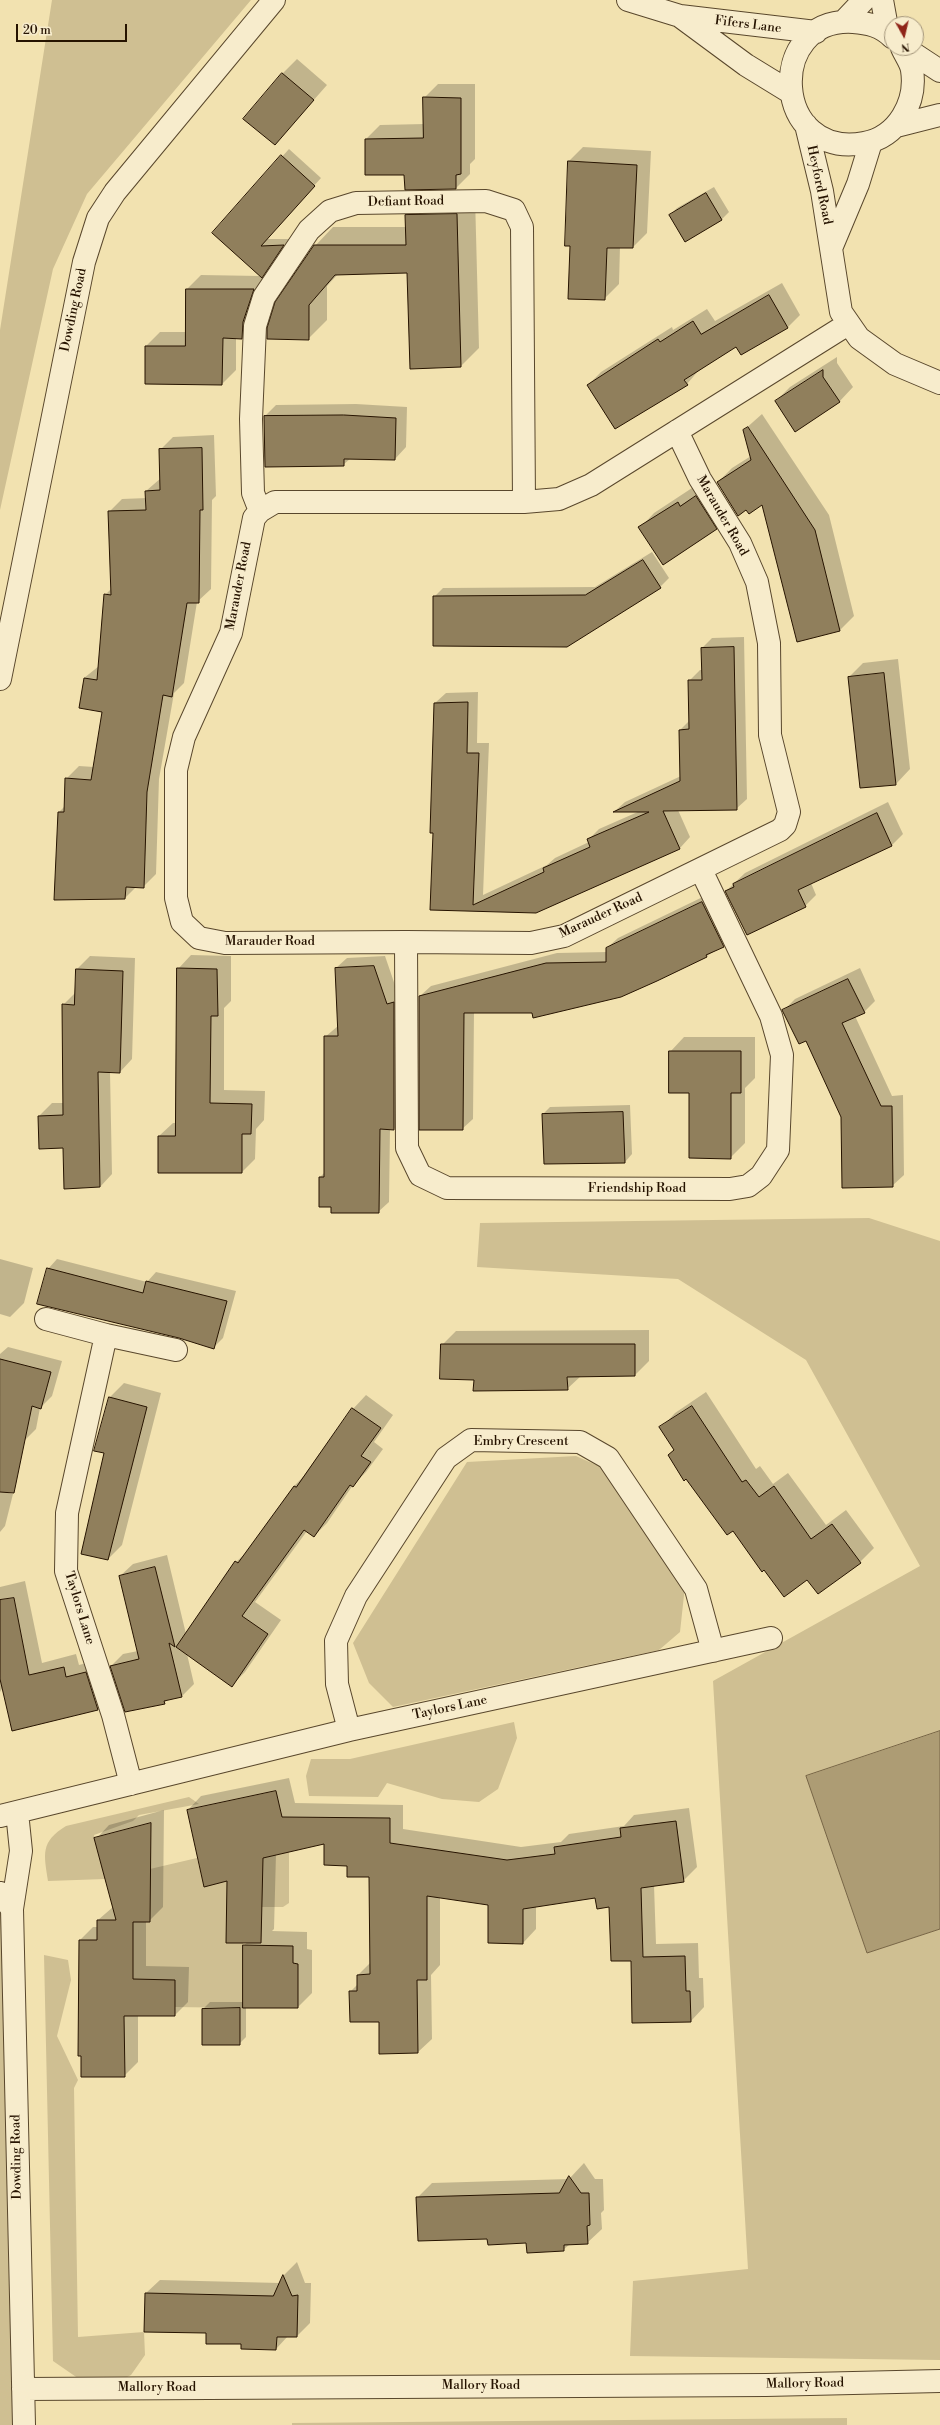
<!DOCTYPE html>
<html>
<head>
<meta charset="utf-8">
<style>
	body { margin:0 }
	#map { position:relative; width:940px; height:2425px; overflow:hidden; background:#f2e2b0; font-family:"Libre Bodoni",serif }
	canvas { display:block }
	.north { position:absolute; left:884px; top:16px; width:40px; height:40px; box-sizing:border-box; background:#f7eccc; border:1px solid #a3957a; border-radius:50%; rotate:172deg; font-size:11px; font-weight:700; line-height:16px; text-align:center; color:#261300 }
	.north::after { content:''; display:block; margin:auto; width:14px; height:18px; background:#8f2418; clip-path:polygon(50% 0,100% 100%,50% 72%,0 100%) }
	.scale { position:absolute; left:16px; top:24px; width:111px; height:18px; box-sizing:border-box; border:2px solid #261300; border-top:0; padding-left:5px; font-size:12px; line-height:14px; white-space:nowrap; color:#261300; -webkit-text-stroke:3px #f7eccc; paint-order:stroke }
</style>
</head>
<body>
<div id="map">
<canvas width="940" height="2425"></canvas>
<div class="north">N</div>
<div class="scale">20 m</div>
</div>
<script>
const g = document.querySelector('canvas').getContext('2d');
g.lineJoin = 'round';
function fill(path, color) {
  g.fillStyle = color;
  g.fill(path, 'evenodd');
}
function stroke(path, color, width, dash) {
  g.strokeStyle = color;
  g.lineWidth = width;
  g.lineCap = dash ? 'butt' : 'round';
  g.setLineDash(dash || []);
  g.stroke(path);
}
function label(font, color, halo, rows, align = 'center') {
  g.font = font + ' "Libre Bodoni",serif';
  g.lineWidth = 3.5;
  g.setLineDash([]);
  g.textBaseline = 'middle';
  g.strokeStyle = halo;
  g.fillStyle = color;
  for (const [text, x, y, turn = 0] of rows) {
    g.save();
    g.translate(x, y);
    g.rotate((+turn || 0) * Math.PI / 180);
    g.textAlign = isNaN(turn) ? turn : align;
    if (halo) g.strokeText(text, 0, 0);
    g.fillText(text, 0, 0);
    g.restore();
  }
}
fill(new Path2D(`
	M52,0H251L87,194L53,269L0,510V330Z
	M869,1218L940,1241V1731L807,1776L867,1953L940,1929V2360L630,2356L633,2281L748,2269L713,1681L920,1566L806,1360L678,1279L477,1267L480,1223Z
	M576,1456L612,1472L685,1586L680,1632L659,1650L393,1707L369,1683L353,1643L467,1462Z
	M514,1722L517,1738L498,1789L479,1802L442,1799L387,1783L378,1797L309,1796L306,1776L311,1759H350Z
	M189,1797L199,1804L139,1815L133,1821L94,1835L104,1873L137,1872L197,1858L204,1887L259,1859L289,1852V1903L283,1907H227L243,1943V2008L175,2007V1980H133L113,1886L105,1879L48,1881C44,1854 40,1842 66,1826Z
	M0,1893L12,1909L22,2425H0Z
	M44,1955L68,1960L71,1980L57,2036L78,2080L74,2088L78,2337L144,2332L145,2355L131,2375L105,2388L82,2381L53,2361Z
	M847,2418V2425H292V2423Z`), '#cfbf92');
const water = new Path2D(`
	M940,1731V1929L867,1953L806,1776Z`);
fill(water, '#ad9c74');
stroke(water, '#776546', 1);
fill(new Path2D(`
	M297,59L327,85L275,144L282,74Z
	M438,84H475V159L470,164V174L456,188L366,139L380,125L424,124V98Z
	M583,147L651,151L647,233L633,247H620L619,284L604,299L571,245L569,161Z
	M289,149L321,178L266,239H289L263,276H268L256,323L242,338H236V370L222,384L146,346L160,332H186L187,289L201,275L260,276L213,233Z
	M714,187L729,212L722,219L685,240L670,215L677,208Z
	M475,196L479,348L461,366L408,272L338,274L327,286V320L309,338H268L315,246L333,227H407L406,215L425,197Z
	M782,283L800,315L787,328L736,346L699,370L687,384L588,385L601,372L672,327L673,330L707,309L715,321Z
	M837,357V363L853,387L839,402L776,401L790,387Z
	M356,404L407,407L406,447L395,459L351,458L343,465L266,466L265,416L276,405Z
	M762,414L829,515L854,616L840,630L798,641L763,503L718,482L732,468L751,456L744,430Z
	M214,435L216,496L212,500L211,589L197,602L184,683L174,693L159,779L156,874L143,887H136L125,898L59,812L65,806L66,779L79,766L94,767L103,711L84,678L99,666L105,595L112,588L109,512L122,499L147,498L146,491L161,478L160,450L173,437Z
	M710,482L730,514L716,528H640L654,513L692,488L695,493Z
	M652,552L669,578L660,587L566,646L434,597L443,588L595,587Z
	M744,637L747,799L736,809L678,810L690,837L680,848L535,912L431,909L434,832L435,703L446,693L478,692L477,743H489L483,895L547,865L555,858L589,842L588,840L599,829L640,811H615L625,802L681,776L680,730L690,720L689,681L700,670H703L702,648L712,638Z
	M898,659L910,769L896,784L861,787L849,677L863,663Z
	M888,802L903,834L892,845L811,883L816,895L805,906L726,891L745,873Z
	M713,892L734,935L723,946L707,956L533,1012H474L473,1119L462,1129L420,996L431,986L557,953L607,952V948L618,938Z
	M191,955L231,956V1001L224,1008V1090L265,1091L264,1120L256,1129L255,1159L242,1172L159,1136L173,1123H176L178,969Z
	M90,956L135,958L132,1059L120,1072H110L112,1174L100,1187L39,1116L52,1103H64L63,1005L76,992L77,969Z
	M385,956L398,994L405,1118L394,1129H390L389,1202L378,1212L333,1206L320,1177L325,1172V1037L338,1026L336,968L347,958Z
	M860,968L875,1001L864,1012L855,1016L892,1096L903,1095L904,1175L892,1186L842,1117L807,1039L784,1010L795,999Z
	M684,1037H755V1078L745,1088V1143L730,1158L690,1092L670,1052Z
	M630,1105L632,1154L625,1162L543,1114L550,1107Z
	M0,1259L33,1268L24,1303L10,1317L0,1314Z
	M57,1259L147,1282L156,1272L236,1291L223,1338L213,1348L48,1269Z
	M649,1330V1361L635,1375L581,1376L567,1389L442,1345L456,1331Z
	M8,1347L62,1361L52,1396L40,1408L36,1429L24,1441L0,1435V1354Z
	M124,1383L161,1393L122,1545L108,1559L105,1453L95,1450L110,1397Z
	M706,1392L756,1469L760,1466L773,1484L788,1473L826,1525L846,1510L874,1548L860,1562L808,1578L675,1449L661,1428L675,1413Z
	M366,1395L393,1415L374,1442L383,1449L366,1472L353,1485L327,1523L314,1536L307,1531L255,1602L281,1620L245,1672L232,1685L187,1654L194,1684L182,1696L168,1699L164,1703L111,1666L123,1654L138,1651L120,1576L133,1564L167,1555L186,1634L236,1562L249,1550L294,1486L306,1474L353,1409Z
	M0,1491L13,1494L5,1526L0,1532Z
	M25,1581L42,1663L76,1654L79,1665L98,1660L110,1696L98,1709L3,1687L0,1692V1587Z
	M289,1778L295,1803L403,1805V1829L521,1847L561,1842L569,1834L624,1826L634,1815L689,1808L697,1867L683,1881L654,1885L656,1944L698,1943L699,1978H703L704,2007L691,2021L632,1960L610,1906L596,1897L536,1906V1929L523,1943L489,1904L440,1897V1965L431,1975L432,2039L418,2052L380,2053V2021L350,1992L358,1984V1975L371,1962L370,1876L348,1865L325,1843L276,1854L274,1929L272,1931L307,1932V1949L312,1950V1993L298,2007H246V2037L239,2044L203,2009L210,2002H244V1945L248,1942L228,1880L188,1810L201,1796Z
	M164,1810L163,1907L149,1921H146V1966L189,1967L188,2002L175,2015H138V2062L124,2076L80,1940L93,1927H98V1920L113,1907L96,1839L109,1825Z
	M584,2163L595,2179H603L604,2210L601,2213L602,2229L587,2243L570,2244L563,2250L527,2242L488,2238L417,2198L432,2183L569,2179Z
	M297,2262L305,2283H311L310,2323L297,2336H288L276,2349L242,2343L207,2332L146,2293L160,2280L280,2283L284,2275Z`), '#0003');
const building = new Path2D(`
	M282,73L314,100L275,145L243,119Z
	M423,97L461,98V174L456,175V189L405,190L404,175H365V139L423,138Z
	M281,155L315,186L261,246L284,245L262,278L212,233Z
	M568,161L637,165L633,248H607L605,300L568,299L570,246H565Z
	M706,193L722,220L685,242L669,215Z
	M457,214L461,367L410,369L407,273L335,275L309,305V340L267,339V328L275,302L314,245H406L405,215Z
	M186,289H254L243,322L242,339L223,338L222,385L145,384V346H185Z
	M769,295L788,328L741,355L736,347L684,380L688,385L615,429L587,385L658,339L660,342L693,321L701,334Z
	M823,370V377L840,402L795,432L775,401Z
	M344,415L396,418L395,460L344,459V466L265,467L264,416Z
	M748,427L815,530L840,631L797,642L762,505L749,514L746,510L738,516L717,482L751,460L743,430Z
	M202,448L203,510H200L199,603H187L172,697L163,695L147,792L144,888L126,887L125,899L54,900L58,812H64L65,778L91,780L102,712L79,708L84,678L97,680L104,594L111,595L108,511L146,510L145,491L160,490L159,449Z
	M696,496L717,529L663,565L638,527L678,502L680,506Z
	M643,560L661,588L567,647L433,646V596L585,595Z
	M734,647L737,810L663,811L680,849L536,913L430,910L433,833H430L434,703L468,702L467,753H479L473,905L544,872L543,868L590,847L587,839L649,812H613L680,781L679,730L689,729L688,680H702L701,648Z
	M884,673L896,785L860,788L848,677Z
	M877,813L892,846L798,890L806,907L747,935L725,891L734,887L733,884Z
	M702,902L724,947L706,955L707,957L657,981L621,997L533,1018L532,1013H464L463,1130H419V996L546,963L606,962V948Z
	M374,966L387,1004L394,1002V1130L380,1129L379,1213H331V1207H319V1177H324V1036H338L335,968Z
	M177,968L217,969L218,1016H211L210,1103L252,1104L251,1134H242V1173H158V1136H175Z
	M76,969L123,971L120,1073L98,1072L100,1187L64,1189L63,1148L39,1149L38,1116L63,1115L62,1004L74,1005Z
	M848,979L865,1013L842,1023L881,1106H892L893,1187L842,1188L841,1117L806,1041L799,1044L782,1010Z
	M669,1051H741V1093H731V1159L689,1158V1093H669Z
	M623,1112L625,1163L544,1164L542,1114Z
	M47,1268L143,1293L146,1281L227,1301L214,1349L179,1338L37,1304Z
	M441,1344H635V1376L567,1377L568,1390L473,1391L474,1380L440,1379Z
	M0,1359L51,1372L41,1409L32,1406L14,1493L0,1492Z
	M109,1397L147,1407L108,1560L81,1554L104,1453L94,1451Z
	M692,1406L742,1482L746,1480L759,1497L774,1486L811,1539L832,1524L861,1563L818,1594L807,1580L784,1597L764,1570L762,1572L733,1531L727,1535L686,1479L684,1481L668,1455L674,1450L659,1427Z
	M352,1408L381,1428L361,1456L371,1462L353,1487L350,1485L314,1537L304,1530L242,1616L268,1634L232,1687L176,1647L235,1561L238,1563L294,1486L296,1487Z
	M155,1567L175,1647L169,1643L182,1697L164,1701L165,1704L125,1712L110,1666L139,1659L119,1576Z
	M14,1598L29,1675L64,1667L66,1677L86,1672L98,1710L12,1731L0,1679V1600Z
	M276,1791L282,1817L390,1818V1843L507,1860L555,1854L554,1847L621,1837L620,1828L676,1821L684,1882L641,1888L643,1957L685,1956L686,1991H690L691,2022L632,2023L631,1961H611L609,1907L597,1909L595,1898L523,1909V1944L488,1943V1905L427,1896V1980H417L418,2053L379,2054V2022H350L349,1991H357V1975L370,1974L369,1877H347V1866L324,1865V1844L263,1858L261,1943H226L227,1881L204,1887L187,1810Z
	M151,1823L150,1922H133V1979L175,1980V2016H124L125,2077H81V2056H78L79,1940H97V1920H116L94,1838Z
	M243,1945L293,1946V1963L298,1964V2008H243Z
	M240,2008V2045H202V2009Z
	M569,2176L581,2193H589L590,2225L587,2226L588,2244L564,2245V2251L527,2253L526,2243L488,2245L487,2239L418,2241L416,2197L559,2193Z
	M283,2275L292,2296L298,2295L297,2337H277L276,2350L241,2349V2344H206V2333L144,2332L145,2293L273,2296Z`);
fill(building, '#907f5c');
stroke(building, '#261300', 1);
const minor = new Path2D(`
	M628,0L680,16L816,32
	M882,0L888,33
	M681,17L746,65L790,92
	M844,21L864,0
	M892,37C881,26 868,23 853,22C765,17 772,160 864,143C898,137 917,102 912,70C911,63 905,55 902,48
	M905,48L940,71
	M806,125L822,191L841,312L859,338L895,364L940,383
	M896,126L940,115
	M832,246L858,184L871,142
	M677,431L700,479L740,543L757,582L769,643L770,735L789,812L785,825L780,830L564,936L531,943L406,942L225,943L199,938L182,922L176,898V770L184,737L231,633L254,518L260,511L275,502H524L559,499L591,485L848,324
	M260,511L253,493L251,419L255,326L264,297L309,230L330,211L356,203L486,201L514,210L522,227L524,502
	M0,679L84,262L98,218L115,192L274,0
	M406,942L407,1148L420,1175L447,1188L730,1189L748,1186L761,1176L778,1150L782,1055L771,1016L701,870
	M46,1319L106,1335L67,1513L66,1571L113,1715L131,1784
	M106,1335L176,1350
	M349,1730L337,1684L336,1641L356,1596L446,1458L471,1440L580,1442L608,1458L696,1589L713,1651
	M0,1816L349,1730L771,1638
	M0,1893L12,1909L24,2425
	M12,1909L21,1851L17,1812
	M23,2389L766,2385L940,2381`);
stroke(minor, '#59472c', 24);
stroke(minor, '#f7eccc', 22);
label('13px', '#261300', '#f7eccc', [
	["Fifers Lane",748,25,7],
	["Heyford Road",819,185,78],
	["Defiant Road",406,202,-1],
	["Dowding Road",74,310,-78],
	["Marauder Road",722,516,60],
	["Marauder Road",239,586,-79],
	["Marauder Road",601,916,-25],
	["Marauder Road",270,942],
	["Friendship Road",637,1189],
	["Embry Crescent",521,1442],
	["Taylors Lane",79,1608,73],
	["Taylors Lane",450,1708,-12],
	["Dowding Road",17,2157,-91],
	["Mallory Road",805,2384,-1],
	["Mallory Road",481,2386],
	["Mallory Road",157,2388]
]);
</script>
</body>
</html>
